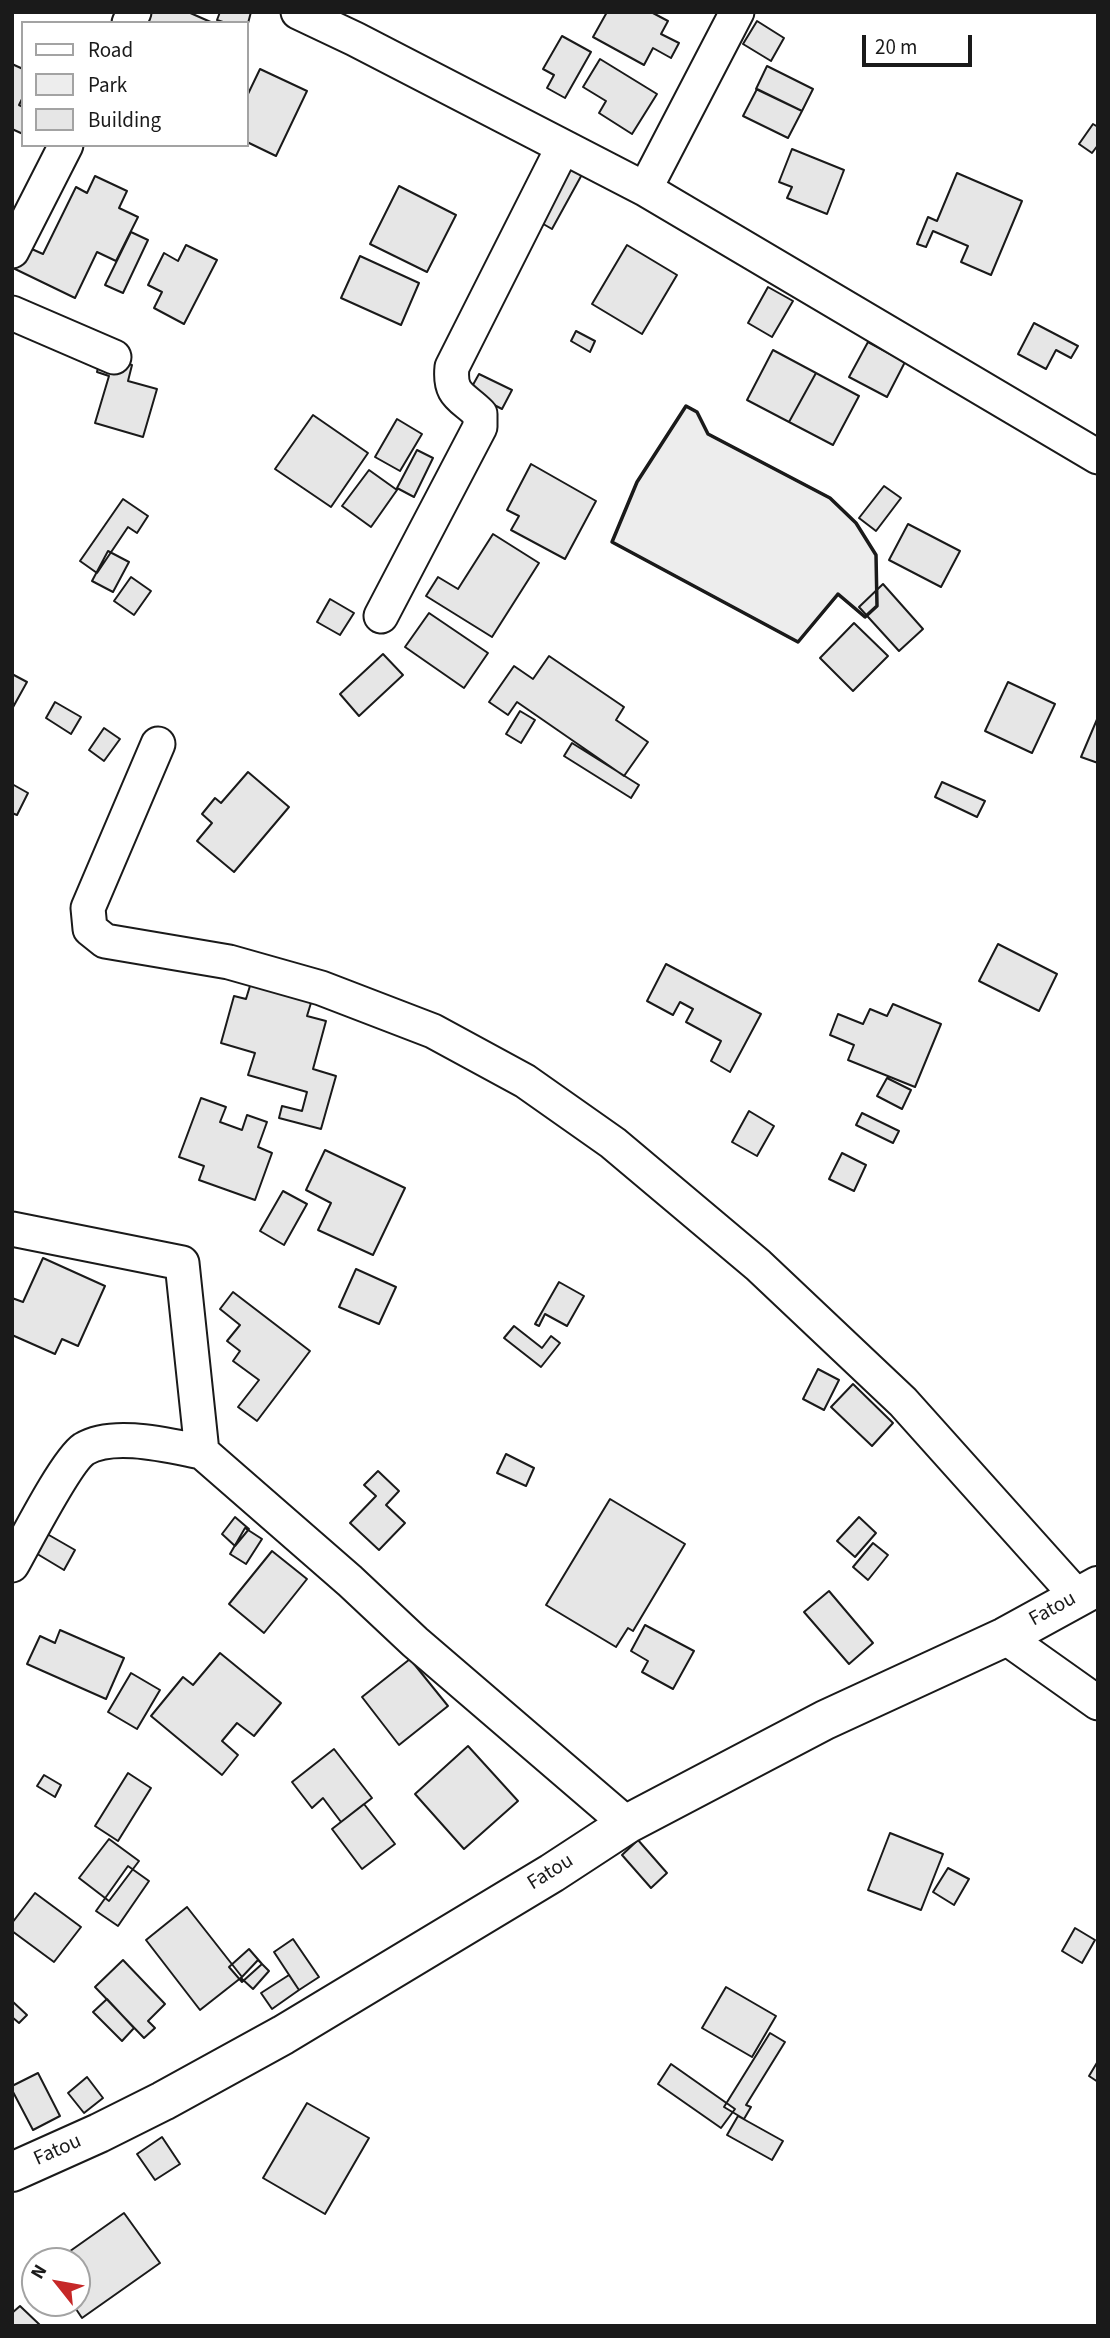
<!DOCTYPE html>
<html>
<head>
<meta charset="utf-8">
<style>
	body { margin:0 }
	#map { position:relative; width:1110px; height:2338px; overflow:hidden; background:#fff; font-family:"Source Sans 3",sans-serif }
	canvas { display:block }
	.frame { position:absolute; inset:0; border:14px solid #1a1a1a; pointer-events:none }
	.legend { position:absolute; left:21px; top:21px; width:228px; height:126px; box-sizing:border-box; background:#fff; border:2px solid #a3a3a3; margin:0; padding:9px 12px; list-style:none; font-size:21px; color:#1a1a1a }
	.legend li { display:flex; align-items:center; gap:14px; height:35px }
	.legend b { width:35px; border:2px solid #a3a3a3 }
	.north { position:absolute; left:21px; top:2247px; width:70px; height:70px; box-sizing:border-box; background:#fff; border:2px solid #a3a3a3; border-radius:50%; rotate:301deg; font-size:19px; font-weight:700; line-height:28px; text-align:center; color:#1a1a1a }
	.north::after { content:''; display:block; margin:auto; width:24px; height:32px; background:#c62828; clip-path:polygon(50% 0,100% 100%,50% 72%,0 100%) }
	.scale { position:absolute; left:862px; top:35px; width:110px; height:32px; box-sizing:border-box; border:4px solid #1a1a1a; border-top:0; padding-left:9px; font-size:21px; line-height:24px; white-space:nowrap; color:#1a1a1a; -webkit-text-stroke:5px #fff; paint-order:stroke }
</style>
</head>
<body>
<div id="map">
<canvas width="1110" height="2338"></canvas>
<div class="frame"></div>
<ul class="legend">
<li><b style="height:9px;background:#fff"></b>Road</li>
<li><b style="height:19px;background:#ededed"></b>Park</li>
<li><b style="height:19px;background:#e6e6e6"></b>Building</li>
</ul>
<div class="north">N</div>
<div class="scale">20 m</div>
</div>
<script>
const g = document.querySelector('canvas').getContext('2d');
g.lineJoin = 'round';
function fill(path, color) {
  g.fillStyle = color;
  g.fill(path, 'evenodd');
}
function stroke(path, color, width, dash) {
  g.strokeStyle = color;
  g.lineWidth = width;
  g.lineCap = dash ? 'butt' : 'round';
  g.setLineDash(dash || []);
  g.stroke(path);
}
function label(font, color, halo, rows, align = 'center') {
  g.font = font + ' "Source Sans 3",sans-serif';
  g.lineWidth = 5;
  g.setLineDash([]);
  g.textBaseline = 'middle';
  g.strokeStyle = halo;
  g.fillStyle = color;
  for (const [text, x, y, turn = 0] of rows) {
    g.save();
    g.translate(x, y);
    g.rotate((+turn || 0) * Math.PI / 180);
    g.textAlign = isNaN(turn) ? turn : align;
    if (halo) g.strokeText(text, 0, 0);
    g.fillText(text, 0, 0);
    g.restore();
  }
}
const green = new Path2D(`
	M686,406L697,412L708,434L830,498L856,523L876,555L877,606L865,617L838,595L798,642L612,542L637,482Z`);
fill(green, '#ededed');
stroke(green, '#6a6a6a', 2);
const building = new Path2D(`
	M152,12H188L213,23H147Z
	M220,12H251L247,27V23H226L217,20Z
	M607,12H651L668,21L661,34L679,43L671,58L653,48L644,65L593,37Z
	M757,21L784,38L771,61L743,44Z
	M562,36L591,52L565,98L547,88L554,75L543,69Z
	M600,59L657,94L632,134L599,113L606,101L583,87Z
	M12,64L23,69V97L19,105L23,107V134L12,129Z
	M767,66L813,89L802,111L756,89Z
	M260,69L307,91L276,156L247,142V96Z
	M757,89L802,111L788,138L743,116Z
	M1093,124L1098,127V145L1092,153L1079,144Z
	M792,149L844,170L827,214L787,198L792,187L779,182Z
	M563,157L585,169L552,229L531,217Z
	M957,173L1022,201L991,275L961,262L968,246L933,231L926,247L917,244L928,217L937,221Z
	M95,176L127,191L119,208L138,217L116,261L97,252L75,298L13,268L25,246L43,254L76,187L87,193Z
	M399,186L456,215L427,272L370,244Z
	M131,232L148,240L123,293L105,285Z
	M186,245L217,260L184,324L154,308L162,292L148,285L164,253L178,261Z
	M627,245L677,275L642,334L592,304Z
	M360,256L419,283L401,325L341,298Z
	M768,287L793,301L772,337L748,323Z
	M1034,323L1078,346L1071,358L1056,350L1046,369L1018,354Z
	M576,331L595,341L590,352L571,341Z
	M868,342L905,362L887,397L849,377Z
	M773,350L816,373L789,422L747,400Z
	M101,356L132,365L128,381L157,389L143,437L95,423L109,376L97,372Z
	M816,373L859,396L833,445L789,422Z
	M479,374L512,390L502,409L469,392Z
	M313,415L368,453L331,507L275,469Z
	M397,419L422,434L400,471L375,457Z
	M417,450L433,458L414,497L397,488Z
	M531,464L596,501L565,559L511,530L519,516L507,510Z
	M369,470L397,490L371,527L342,506Z
	M884,486L901,498L876,531L859,518Z
	M123,499L148,516L137,533L128,527L97,573L80,561Z
	M908,524L960,551L941,587L889,560Z
	M493,534L539,563L492,637L426,596L438,577L458,589Z
	M108,551L129,562L113,592L92,581Z
	M131,577L151,591L134,615L114,601Z
	M883,584L923,629L899,651L859,607Z
	M330,599L354,613L340,635L317,622Z
	M429,613L488,653L464,688L405,647Z
	M854,623L888,656L853,691L820,658Z
	M383,654L403,675L359,716L340,694Z
	M549,656L624,707L616,720L648,742L624,776L517,702L508,715L489,702L514,666L533,679Z
	M12,674L27,682L12,709Z
	M1008,682L1055,704L1032,753L985,731Z
	M55,702L81,717L71,734L46,718Z
	M520,711L535,720L521,743L506,734Z
	M1098,717V763L1081,757Z
	M104,728L120,739L104,761L89,750Z
	M572,743L639,785L631,798L564,756Z
	M248,772L289,807L234,872L197,841L212,823L202,814L215,798L221,803Z
	M942,782L985,801L977,817L935,797Z
	M12,784L28,793L17,815L12,813Z
	M998,944L1057,974L1039,1011L979,981Z
	M666,964L761,1014L730,1072L711,1061L721,1041L686,1022L693,1009L680,1002L673,1015L647,1001Z
	M253,976L314,993L307,1016L326,1021L313,1069L336,1076L321,1129L279,1118L282,1106L302,1111L307,1092L248,1075L255,1053L221,1043L234,996L246,999Z
	M893,1004L941,1024L915,1087L848,1060L854,1045L830,1035L838,1014L863,1024L870,1009L887,1016Z
	M887,1078L911,1090L902,1109L877,1096Z
	M201,1098L226,1107L220,1122L242,1130L247,1115L267,1122L258,1147L272,1153L255,1200L199,1180L204,1166L179,1157Z
	M749,1111L774,1126L757,1156L732,1142Z
	M862,1113L899,1131L893,1143L856,1125Z
	M325,1150L405,1188L373,1255L318,1230L331,1203L306,1190Z
	M842,1153L866,1165L854,1191L829,1179Z
	M283,1191L307,1204L284,1245L260,1231Z
	M43,1258L105,1286L78,1346L62,1339L55,1354L12,1335V1298L23,1302Z
	M356,1269L396,1287L379,1324L339,1307Z
	M559,1282L584,1296L567,1326L545,1314L539,1326L535,1324Z
	M233,1292L310,1351L257,1421L238,1407L259,1380L233,1361L240,1351L227,1341L240,1325L220,1309Z
	M514,1326L542,1348L551,1336L560,1343L541,1367L504,1338Z
	M818,1369L839,1380L824,1410L803,1399Z
	M853,1384L893,1423L872,1446L831,1407Z
	M506,1454L534,1468L526,1486L497,1473Z
	M378,1471L399,1491L386,1505L405,1523L379,1550L350,1523L376,1496L364,1485Z
	M610,1499L685,1544L633,1631L628,1628L616,1647L546,1605Z
	M235,1517L249,1529L235,1546L222,1534Z
	M859,1517L876,1533L855,1557L837,1541Z
	M35,1527L75,1550L64,1570L24,1546Z
	M245,1528L262,1539L246,1564L230,1554Z
	M873,1543L888,1555L868,1580L853,1567Z
	M272,1551L307,1579L264,1633L229,1604Z
	M829,1591L873,1643L849,1664L804,1612Z
	M645,1625L694,1651L673,1689L642,1672L648,1661L631,1651Z
	M60,1630L124,1658L106,1699L27,1664L40,1636L55,1643Z
	M220,1653L281,1703L254,1736L237,1723L222,1741L238,1755L222,1775L151,1716L183,1677L193,1685Z
	M410,1659L448,1706L399,1745L362,1697Z
	M131,1673L160,1690L137,1729L108,1712Z
	M468,1746L518,1801L464,1849L415,1794Z
	M334,1749L372,1798L341,1822L323,1798L312,1808L292,1782Z
	M128,1773L151,1788L118,1841L95,1826Z
	M44,1775L61,1785L55,1797L37,1786Z
	M364,1804L395,1844L362,1869L332,1829Z
	M890,1833L943,1854L921,1910L868,1890Z
	M109,1839L139,1861L109,1901L79,1878Z
	M638,1840L667,1873L651,1888L622,1855Z
	M128,1866L149,1881L118,1926L96,1911Z
	M948,1868L969,1879L954,1905L933,1892Z
	M35,1893L81,1927L54,1962L12,1931V1923Z
	M187,1907L242,1977L200,2010L146,1940Z
	M1075,1928L1095,1940L1082,1963L1062,1951Z
	M293,1939L319,1977L299,1990L274,1952Z
	M249,1949L262,1964L242,1982L229,1967Z
	M123,1960L165,2004L148,2021L155,2028L144,2038L95,1987Z
	M258,1960L269,1971L253,1989L241,1978Z
	M289,1975L299,1990L272,2009L261,1993Z
	M726,1987L776,2016L752,2057L702,2028Z
	M107,1999L134,2028L122,2041L93,2012Z
	M12,2001L27,2015L19,2023L12,2017Z
	M770,2033L785,2042L746,2105L751,2107L744,2119L724,2107Z
	M1098,2061V2082L1089,2076Z
	M671,2064L735,2109L721,2128L658,2084Z
	M38,2073L60,2116L33,2130L12,2090V2086Z
	M87,2077L103,2098L84,2113L68,2093Z
	M307,2103L369,2138L325,2214L263,2178Z
	M738,2116L783,2141L772,2160L727,2135Z
	M162,2137L180,2164L155,2180L137,2154Z
	M124,2213L160,2263L82,2318L72,2303H77V2261H56Z
	M20,2306L41,2326H12V2313Z`);
fill(building, '#e6e6e6');
stroke(building, '#1a1a1a', 2);
const street = new Path2D(`
	M298,12L355,39L645,189L1098,457
	M129,23L134,12
	M645,189L737,12
	M12,251L66,145
	M12,313L114,357
	M381,616L480,427V414C462,396 449,396 452,367L563,147
	M158,744L88,908L90,929L105,941L229,962L321,988L433,1031L525,1081L613,1143L758,1265L903,1402L1077,1596
	M12,1229L182,1263L202,1452C170,1446 114,1431 84,1449C66,1461 25,1542 12,1565
	M202,1452L350,1581L415,1642L627,1824
	M1005,1637L1098,1703`);
const secondary = new Path2D(`
	M12,2172L99,2133L163,2101L283,2035L552,1873L627,1824L825,1720L1005,1637L1098,1586`);
stroke(street, '#1a1a1a', 37);
stroke(secondary, '#1a1a1a', 42);
stroke(street, '#fff', 33);
stroke(secondary, '#fff', 38);
stroke(new Path2D(`
	M686,406L697,412L708,434L830,498L856,523L876,555L877,606L865,617L838,594L798,642L612,542L637,482Z`), '#1a1a1a', 3.5);
label('21px', '#1a1a1a', '#fff', [
	["Fatou",1053,1610,-29],
	["Fatou",551,1873,-32],
	["Fatou",58,2151,-24]
]);
</script>
</body>
</html>
